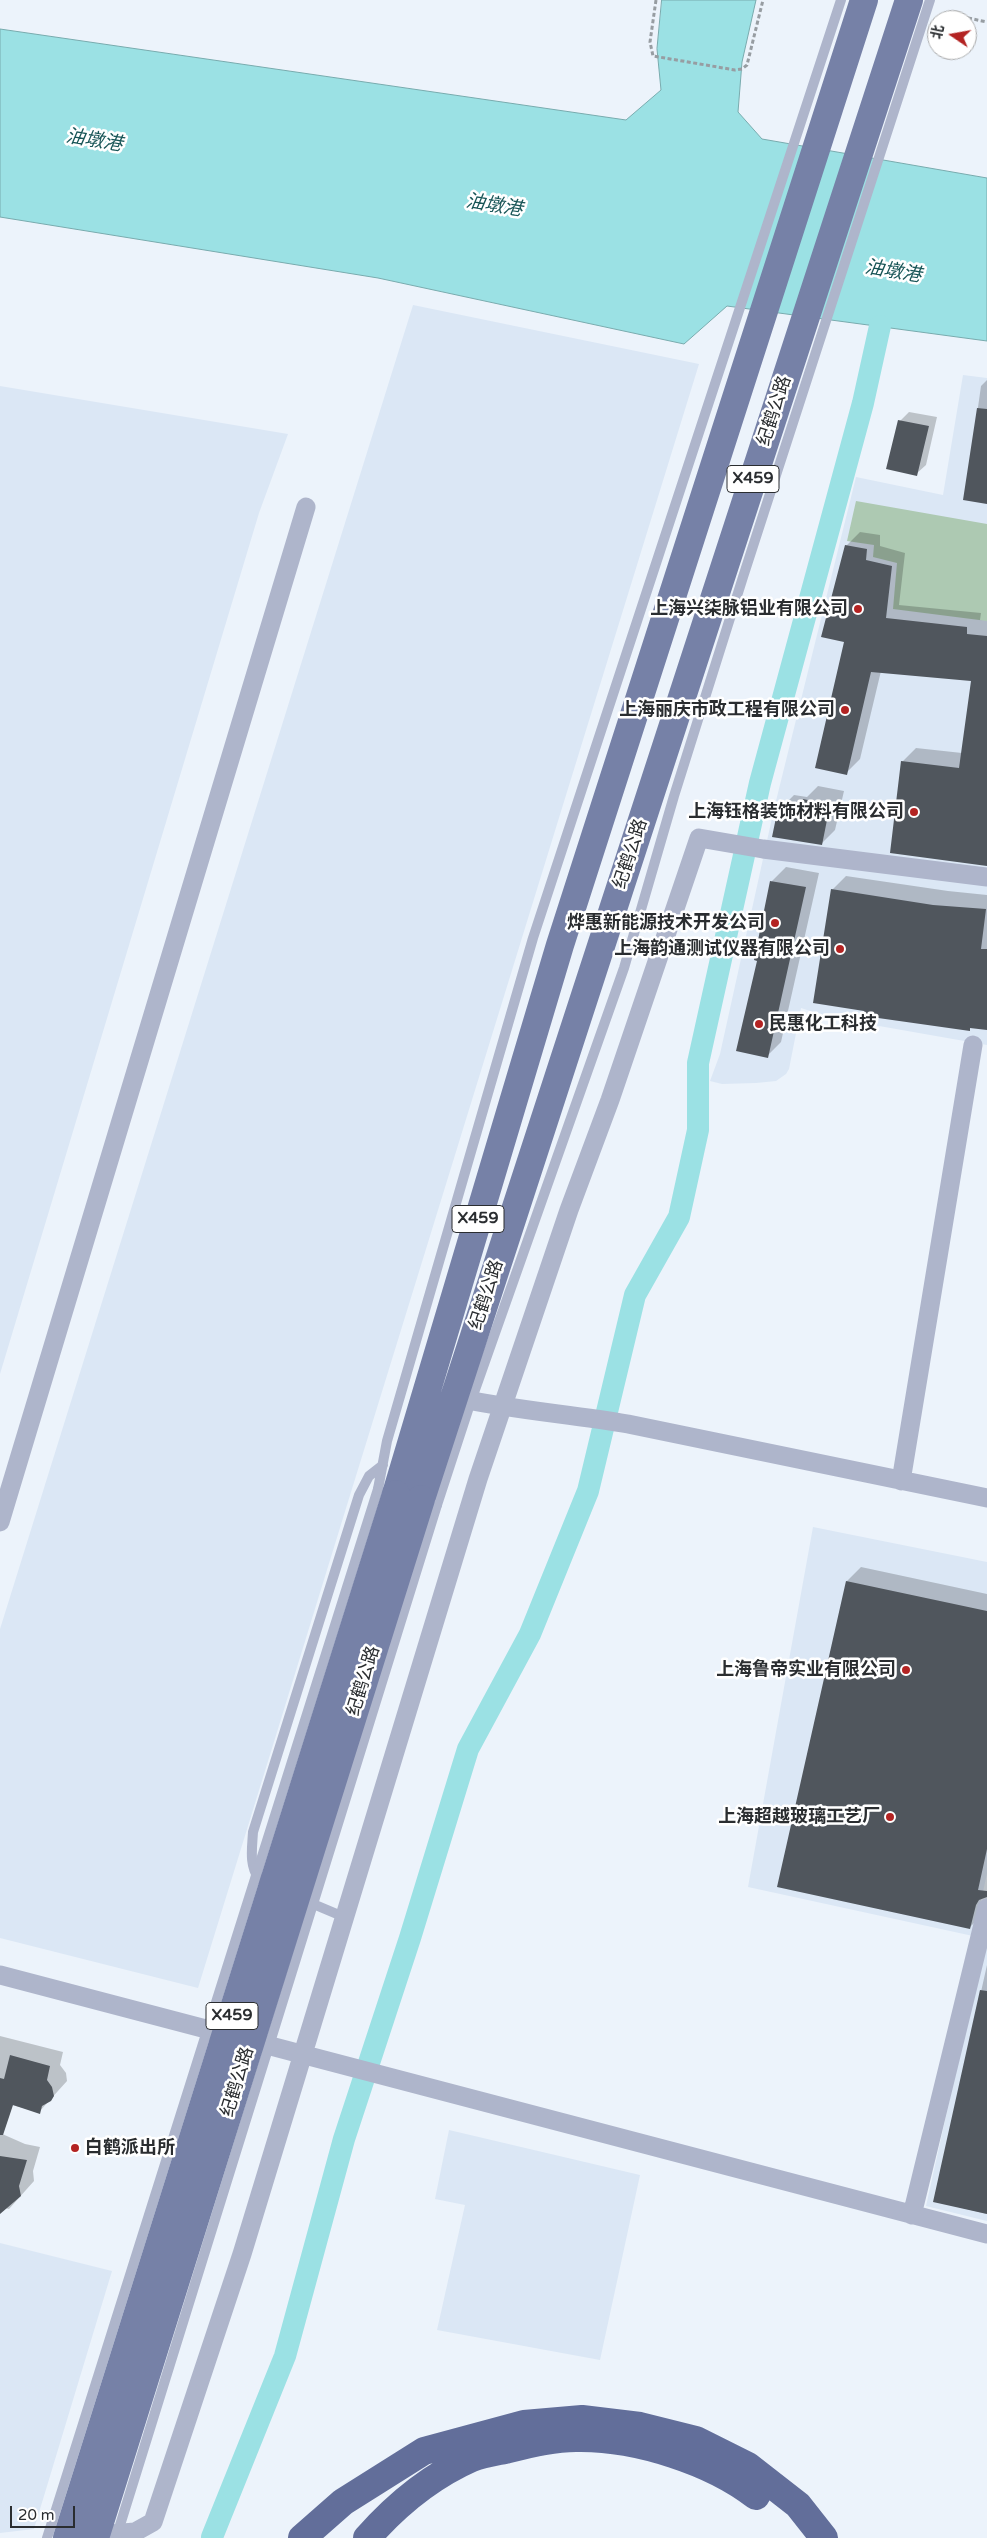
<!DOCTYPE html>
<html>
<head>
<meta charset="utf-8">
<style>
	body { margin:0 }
	#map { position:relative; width:987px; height:2538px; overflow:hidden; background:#ecf3fb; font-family:"Varela Round","Noto Sans SC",sans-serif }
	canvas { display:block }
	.north { position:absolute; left:927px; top:10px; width:50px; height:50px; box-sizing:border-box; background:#fff; border:1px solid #aaabac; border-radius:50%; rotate:282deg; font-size:14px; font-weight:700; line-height:20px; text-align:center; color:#2a2d30 }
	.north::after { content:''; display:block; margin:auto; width:18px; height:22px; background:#b32322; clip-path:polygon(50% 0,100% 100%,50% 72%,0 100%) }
	.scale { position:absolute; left:10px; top:2506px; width:65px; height:22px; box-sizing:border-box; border:2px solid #2a2d30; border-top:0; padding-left:6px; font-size:15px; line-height:18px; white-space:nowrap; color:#2a2d30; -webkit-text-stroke:4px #fff; paint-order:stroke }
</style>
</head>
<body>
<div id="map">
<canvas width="987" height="2538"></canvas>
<div class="north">北</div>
<div class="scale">20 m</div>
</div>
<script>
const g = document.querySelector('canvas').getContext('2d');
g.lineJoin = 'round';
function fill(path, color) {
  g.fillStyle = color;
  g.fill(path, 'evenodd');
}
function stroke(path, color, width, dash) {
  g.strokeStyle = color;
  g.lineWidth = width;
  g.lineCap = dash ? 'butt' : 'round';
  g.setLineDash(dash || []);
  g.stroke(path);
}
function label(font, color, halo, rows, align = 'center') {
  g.font = font + ' "Varela Round","Noto Sans SC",sans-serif';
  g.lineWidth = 5;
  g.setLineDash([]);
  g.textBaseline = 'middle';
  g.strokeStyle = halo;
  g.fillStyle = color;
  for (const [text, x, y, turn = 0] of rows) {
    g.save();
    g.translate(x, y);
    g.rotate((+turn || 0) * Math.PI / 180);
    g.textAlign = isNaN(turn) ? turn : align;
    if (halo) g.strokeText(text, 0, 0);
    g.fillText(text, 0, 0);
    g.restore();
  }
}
fill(new Path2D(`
	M413,305L699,364L198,1988L0,1938V1629Z
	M963,375L987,378V1045L828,1017L801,1008L789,1069L786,1074L776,1081L756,1083L722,1084L710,1081L720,1054L774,809L856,477L943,495Z
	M0,386L288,434L259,513L0,1374Z
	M813,1527L987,1562V1874L973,1936L748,1887Z
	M987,1932V2221L926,2206Z
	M449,2130L640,2175L600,2360L437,2330L465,2205L435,2199Z
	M0,2243L112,2271L34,2529L0,2533Z`), '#dbe7f5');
fill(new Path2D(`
	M856,501L987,524V621L893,609L897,563L873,557L874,545L847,541Z`), '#adc9b2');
const water = new Path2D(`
	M662,0H756L742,62L738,112L762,139L987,178V341L727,306L684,344L378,278L0,217V29L626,120L661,90L657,49Z`);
fill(water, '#9be1e4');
stroke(water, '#79abae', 1);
fill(new Path2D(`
	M987,380V502L965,499L981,386Z
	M909,412L937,417L926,465L916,474L900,421Z
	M860,532L880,535V546L905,553L899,605L981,613L980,620L987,621V864L902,762L916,748L962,753L972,679L881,671L860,759L846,773V546Z
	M818,786L844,791L835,830L821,844L780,809L794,795L807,797Z
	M786,867L819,873L781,1042L767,1056L758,960L755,959L772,881Z
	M846,876L948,891L987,895V1029L972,1027L969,1029L832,890Z
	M861,1567L987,1594V1903L984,1913L970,1927L847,1581Z
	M987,1965V2214L934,2201Z
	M0,2036L63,2052L60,2065L66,2073L67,2081L39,2112L0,2102Z
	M0,2133L25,2144L40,2147L33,2171L34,2181L9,2209L0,2207Z`), '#0003');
stroke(new Path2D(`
	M212,2537L285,2356L344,2139L410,1938L468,1749L530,1634L588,1491L635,1295L679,1217L698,1130V1063L760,783L863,403L880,326`), '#9be1e4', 22);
fill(new Path2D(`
	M977,408L987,409V504L963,500Z
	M898,420L929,426L917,476L886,469Z
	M845,545L867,549L866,560L892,566L886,618L967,627V634L987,636V866L890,853L901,761L959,768L971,681L871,672L847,775L815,768L844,642L821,637Z
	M803,799L830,805L822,845L772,837L778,808L800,812Z
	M770,881L806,887L768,1058L736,1051L757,961L754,960Z
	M831,889L933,905L986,909L981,949H987V1030L970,1028V1031L864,1016V1011L813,1003Z
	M846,1581L987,1611V1849L978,1890L987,1891V1897L979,1900L976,1905L970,1929L777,1887Z
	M980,1990L987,1991V2214L933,2202Z
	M10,2055L50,2066L47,2080L52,2087L54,2096L51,2101L42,2106L40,2114L13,2105L3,2135H0V2078L4,2079Z
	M0,2156L27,2160L19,2186L21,2196L0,2214Z`), '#50565d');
stroke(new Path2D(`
	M656,0L650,42L653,56L735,70L742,69L747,65L763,0
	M968,18L987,22`), '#979da2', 3, [4, 2.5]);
stroke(new Path2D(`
	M378,1489L387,1441L533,938L841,0
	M437,1505L471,1401L624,968L674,796L743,577L930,0
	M259,1879C249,1865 252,1849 253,1832L359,1495L369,1476L383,1465
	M306,1901L344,1917`), '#aeb5cb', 10);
stroke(new Path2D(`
	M453,1397C511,1410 570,1414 628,1424L987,1498
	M901,1481L973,1045
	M0,1522L306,507
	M0,1975L987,2234
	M912,2215L987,1908
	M86,2536L135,2532L153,2522L242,2254L478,1479L569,1210L610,1100L699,838L763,849L987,877`), '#aeb5cb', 19);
stroke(new Path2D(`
	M396,1494L560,945L864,0
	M421,1499L909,0`), '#7681a7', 28);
stroke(new Path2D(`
	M302,2538L343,2502L424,2451L524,2424L582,2419L640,2426L696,2440L748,2466L798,2505L824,2538
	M367,2538C396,2505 431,2476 472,2458C482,2454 495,2452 505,2450C529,2444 556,2437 581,2438C637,2438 711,2461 756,2496`), '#626e9a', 28);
stroke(new Path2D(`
	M47,2538L378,1489
	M116,2538L437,1505`), '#aeb5cb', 10);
stroke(new Path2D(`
	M67,2538L396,1494
	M95,2538L421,1499`), '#7681a7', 28);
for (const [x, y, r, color] of [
	[858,609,5,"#b32322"],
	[845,710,5,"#b32322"],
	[914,812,5,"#b32322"],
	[775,923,5,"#b32322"],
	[840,949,5,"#b32322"],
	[759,1024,5,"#b32322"],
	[906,1670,5,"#b32322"],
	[890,1817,5,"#b32322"],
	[75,2148,5,"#b32322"]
]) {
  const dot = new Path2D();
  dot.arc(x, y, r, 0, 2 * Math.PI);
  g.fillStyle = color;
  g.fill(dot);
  stroke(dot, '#fff', 2);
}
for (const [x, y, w] of [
	[753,479,52],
	[478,1219,52],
	[232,2016,52]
]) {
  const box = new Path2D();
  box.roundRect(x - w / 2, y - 13.5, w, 27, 4);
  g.fillStyle = '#fff';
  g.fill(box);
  stroke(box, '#2a2d30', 1);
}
label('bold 16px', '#2a2d30', null, [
	["X459",753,479],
	["X459",478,1219],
	["X459",232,2016]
]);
label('18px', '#2a2d30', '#fff', [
	["纪鹤公路",775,411,-72],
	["纪鹤公路",631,854,-72],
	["纪鹤公路",487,1295,-72],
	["纪鹤公路",364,1681,-73],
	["纪鹤公路",238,2082,-73]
]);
label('bold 18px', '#2a2d30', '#fff', [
	["上海兴柒脉铝业有限公司",848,609],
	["上海丽庆市政工程有限公司",835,710],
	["上海钰格装饰材料有限公司",904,812],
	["烨惠新能源技术开发公司",765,923],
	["上海韵通测试仪器有限公司",830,949],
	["民惠化工科技",769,1024,"left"],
	["上海鲁帝实业有限公司",896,1670],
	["上海超越玻璃工艺厂",880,1817],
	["白鹤派出所",85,2148,"left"]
], 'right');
label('italic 19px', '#185557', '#fff', [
	["油墩港",94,141,9],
	["油墩港",494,206,9],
	["油墩港",893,272,9]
]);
</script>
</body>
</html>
